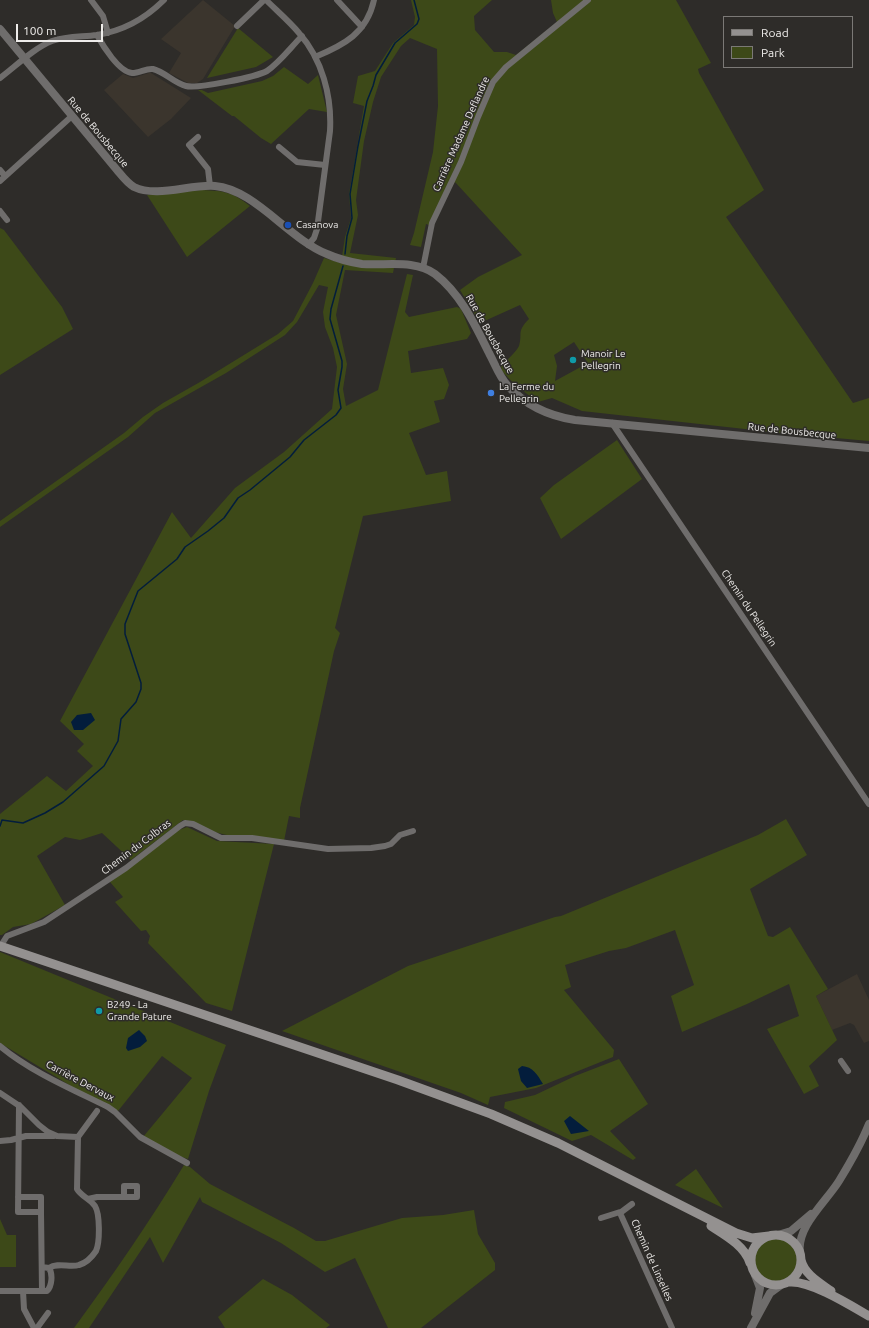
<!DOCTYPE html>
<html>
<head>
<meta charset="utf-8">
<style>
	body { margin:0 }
	#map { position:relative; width:869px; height:1328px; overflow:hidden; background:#2e2c29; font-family:Ubuntu,sans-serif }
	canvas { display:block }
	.legend { position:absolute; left:723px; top:16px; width:130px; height:52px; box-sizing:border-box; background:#2e2c29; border:1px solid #7b7976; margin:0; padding:5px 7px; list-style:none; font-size:12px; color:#eeecea }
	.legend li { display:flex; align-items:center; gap:8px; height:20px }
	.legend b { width:20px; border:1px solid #7b7976 }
	.scale { position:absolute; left:16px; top:24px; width:87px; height:18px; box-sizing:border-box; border:2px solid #eeecea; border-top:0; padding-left:5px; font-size:12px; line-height:14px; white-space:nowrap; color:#eeecea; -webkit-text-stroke:3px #2e2c29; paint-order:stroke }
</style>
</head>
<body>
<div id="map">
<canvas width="869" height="1328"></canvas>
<ul class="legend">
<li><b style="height:5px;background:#949190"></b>Road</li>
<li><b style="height:11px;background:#3d4918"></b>Park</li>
</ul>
<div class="scale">100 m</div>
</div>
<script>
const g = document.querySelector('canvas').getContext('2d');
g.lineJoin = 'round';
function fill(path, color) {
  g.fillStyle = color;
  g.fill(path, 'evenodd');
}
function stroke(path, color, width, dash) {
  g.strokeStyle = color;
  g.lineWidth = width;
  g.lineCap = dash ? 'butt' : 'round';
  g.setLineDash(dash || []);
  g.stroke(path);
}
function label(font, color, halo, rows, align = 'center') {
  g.font = font + ' Ubuntu,sans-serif';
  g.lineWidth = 3;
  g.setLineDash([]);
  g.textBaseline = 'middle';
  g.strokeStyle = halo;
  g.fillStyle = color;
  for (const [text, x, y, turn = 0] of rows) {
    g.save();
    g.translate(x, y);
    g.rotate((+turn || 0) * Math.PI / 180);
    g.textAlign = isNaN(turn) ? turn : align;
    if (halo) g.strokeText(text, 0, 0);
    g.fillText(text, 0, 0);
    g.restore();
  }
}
fill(new Path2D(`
	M203,0L235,26L203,79L197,83H188L169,73L181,53L161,39Z
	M149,73H151L191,98L171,119L148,137L104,90L123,74L133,78Z
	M857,974L869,1000V1041L864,1043L854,1025L850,1023L832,1030L816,996Z`), '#3b352d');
fill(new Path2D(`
	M411,0H492L474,16L475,30L494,52H507L516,55L557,22L553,13L551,0H676L711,63L698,69L699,73L764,190L726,217L853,403L869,398V441L781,433L582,411L552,398L538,402L515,385L502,371L501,366C506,361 517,351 519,346C523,333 516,332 529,319L520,305L480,323L460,290L478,277L522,255L455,182L429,225L426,224L421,247L410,245L414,233L433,152L438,106L437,49L410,38L401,46L381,77L373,102L364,141L356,200L358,215L350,253L396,258L393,273L345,270L336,315L347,364L343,389L346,406L378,390L407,274L413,275L405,312L409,317L457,307L461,309L471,333L467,339L408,351L411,373L443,368L449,385L444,399L434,401L440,422L409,433L426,475L447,471L451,501L363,516L335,628L340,633L334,651L300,808V818L289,816L284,841C261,839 237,839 215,832C203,829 196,822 183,820L131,860L102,833L80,840L65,837L37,856L65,905L31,924L13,927L2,935H0V814L47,776L66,791L93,766L77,751L84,744L60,721L172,512L191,538L235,488L284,452L332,409L337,367L333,348L325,327L323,312L328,287L319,285L297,322L285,335L226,373L155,413L128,437L0,527V521L124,433L143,417L163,403L200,382L278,334L293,321L313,283L324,258L341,263L345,237L351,218L349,194L364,106L353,103L358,76L375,71L393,43L414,25L415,17ZM574,342L588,363L555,381L557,366L554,355Z
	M238,28L273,57L256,67L207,78Z
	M284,67L308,84L318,75L327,112L309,109L271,144L261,138L234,116H232L198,90H202L208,93L262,81L273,76Z
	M202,190C225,191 232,192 250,206L187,257L147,195Z
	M0,228L4,230L62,307L73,329L0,375Z
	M617,440L642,479L561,539L540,498L554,485Z
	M786,819L807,855L750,889L768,936L773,937L790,927L828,989L816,996L837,1040L809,1066L819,1086L804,1094L767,1029L799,1016L789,984L747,1004L682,1032L671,996L694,985L675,930L626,948L609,951L565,965L571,987L564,990L614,1050L613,1057L536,1088L490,1097L488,1105L461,1093L282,1031L408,966L555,917L561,916L758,835Z
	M187,827L217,841L274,844L232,1011L206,1003L148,943L150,936L146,930L141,931L115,902L123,897L110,882L179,830Z
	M0,952L226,1045L209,1091L188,1159L173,1154L143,1137L192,1078L162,1056L118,1111L81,1092L0,1043Z
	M619,1059L648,1104L610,1131L636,1158L633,1160L591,1135L572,1141L504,1108L505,1102L535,1095L575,1076Z
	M184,1165L190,1167L210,1184L294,1228L316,1241H325L402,1218L443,1215L474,1210L478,1234L495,1263V1270L421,1328H388L355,1258L325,1272L281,1243L202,1202L200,1197L163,1263L150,1237L89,1328H74C113,1275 150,1221 184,1165Z
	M696,1169L723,1208L675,1185Z
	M0,1219L7,1235H16V1267H0Z
	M755 1260a21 21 0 1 1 42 0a21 21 0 1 1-42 0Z
	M263,1279L292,1295L330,1325L326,1328H225L218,1317Z`), '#3d4918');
fill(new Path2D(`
	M91,713L95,720L83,730H74L71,722L77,715Z
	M139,1030L145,1036L147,1041L140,1047L128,1051L126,1048L128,1038Z
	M522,1066C533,1067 537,1074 543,1084L527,1088L521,1081L518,1069Z
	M570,1116L589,1131L571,1134L564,1121Z`), '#031d3c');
stroke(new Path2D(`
	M345,254L347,236L352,218L350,194L358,146L367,101L373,86L376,75L395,43L417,24L419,19L414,0
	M0,826L2,820L23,823L45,813L63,802L104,766L118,741L121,719L136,702L141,689V683L125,634V624L138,591L177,559L185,547L208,531L224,518L238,498L250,490L290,457L304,440L336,415L341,408L338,390L342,367V361L330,319L331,309L343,266`), '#031d3c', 1.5);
stroke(new Path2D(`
	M91,0L103,16L108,33
	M266,0C277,11 289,21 299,33C322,59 332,96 330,131L317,229L314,238L308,245
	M337,0L362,27
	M237,26L264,0
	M97,35C103,46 119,72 132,73C140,73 146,68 153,69C165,72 174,83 186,86C197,89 256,77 267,71C280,62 291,47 302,36
	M315,57C344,45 367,33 374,0
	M0,78C16,66 34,48 52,41C67,36 82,37 97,35C123,31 146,18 164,0
	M198,137L189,145L208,169L210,186
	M279,147L297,162L325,165
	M0,170L5,176
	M0,181L72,116
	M0,211L7,220
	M423,268L432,223L461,162L478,117L493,82L506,67L588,0
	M612,423L869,804
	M0,947L7,936L44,922L126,868L180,826L185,823L193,824L221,838H252L328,849L371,848L385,846L391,844L400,835L413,831
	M0,1046C31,1072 72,1089 108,1107L115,1112L140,1137L187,1163
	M841,1061L848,1071
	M0,1093L21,1107L39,1125L48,1132L57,1136L78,1137L77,1189C81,1196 90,1199 95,1206C100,1214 100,1242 96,1251C92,1257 86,1263 79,1265C70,1268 58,1262 49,1268
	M78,1137L97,1111
	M0,1141L11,1140L26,1136H54
	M124,1186H137V1197H124Z
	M18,1197H41V1212H18C18,1176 19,1141 19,1105
	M88,1199L97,1197H124
	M632,1204L620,1213L672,1328
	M41,1212L42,1291H47C52,1286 53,1274 49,1268L42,1267
	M601,1218L620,1212
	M0,1291H42
	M23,1291L24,1309L34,1328
	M37,1328L48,1313`), '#6f6d6c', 6);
stroke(new Path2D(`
	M0,29L117,170C122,176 127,183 134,187C157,198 190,184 215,186C254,189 289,239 327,254C338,259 350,262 362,264C385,266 415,259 435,274C461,294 475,325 489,353C495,364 499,376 507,385C525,405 549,416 575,420L869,448
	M778,1235L791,1231L811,1214
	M800,1253C796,1227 826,1202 839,1181C850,1163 861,1144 869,1124
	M755,1275L760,1288L755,1313
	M751,1328L770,1293L781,1285`), '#6f6d6c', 8);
stroke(new Path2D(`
	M0,946L398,1080L491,1114L558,1143L736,1233L752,1238L769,1236
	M711,1226C725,1235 745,1246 750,1263
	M751 1260a25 25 0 1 1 50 0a25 25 0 1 1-50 0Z
	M801,1260C804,1274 820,1283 831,1291
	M789,1282C810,1280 850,1305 869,1316`), '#949190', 9);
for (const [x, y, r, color] of [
	[288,225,4,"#1a4fb4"],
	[573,360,4,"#0f9aa8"],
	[491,393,4,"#3f7fe0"],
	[99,1011,4,"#0f9aa8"]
]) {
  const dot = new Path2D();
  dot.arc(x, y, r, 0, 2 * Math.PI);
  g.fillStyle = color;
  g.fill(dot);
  stroke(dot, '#2e2c29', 1.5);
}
label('10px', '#eeecea', '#2e2c29', [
	["Rue de Bousbecque",98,132,50],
	["Carrière Madame Deflandre",461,134,-66],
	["Rue de Bousbecque",490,334,61],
	["Rue de Bousbecque",792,431,6],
	["Chemin du Pellegrin",749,608,56],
	["Chemin du Colbras",136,847,-37],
	["Carrière Dervaux",80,1081,28],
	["Chemin de Linselles",652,1260,66]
]);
label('10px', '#eeecea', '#2e2c29', [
	["Casanova",296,225],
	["Manoir Le",581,354],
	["Pellegrin",581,366],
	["La Ferme du",499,387],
	["Pellegrin",499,399],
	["B249 - La",107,1005],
	["Grande Pature",107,1017]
], 'left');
</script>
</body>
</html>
